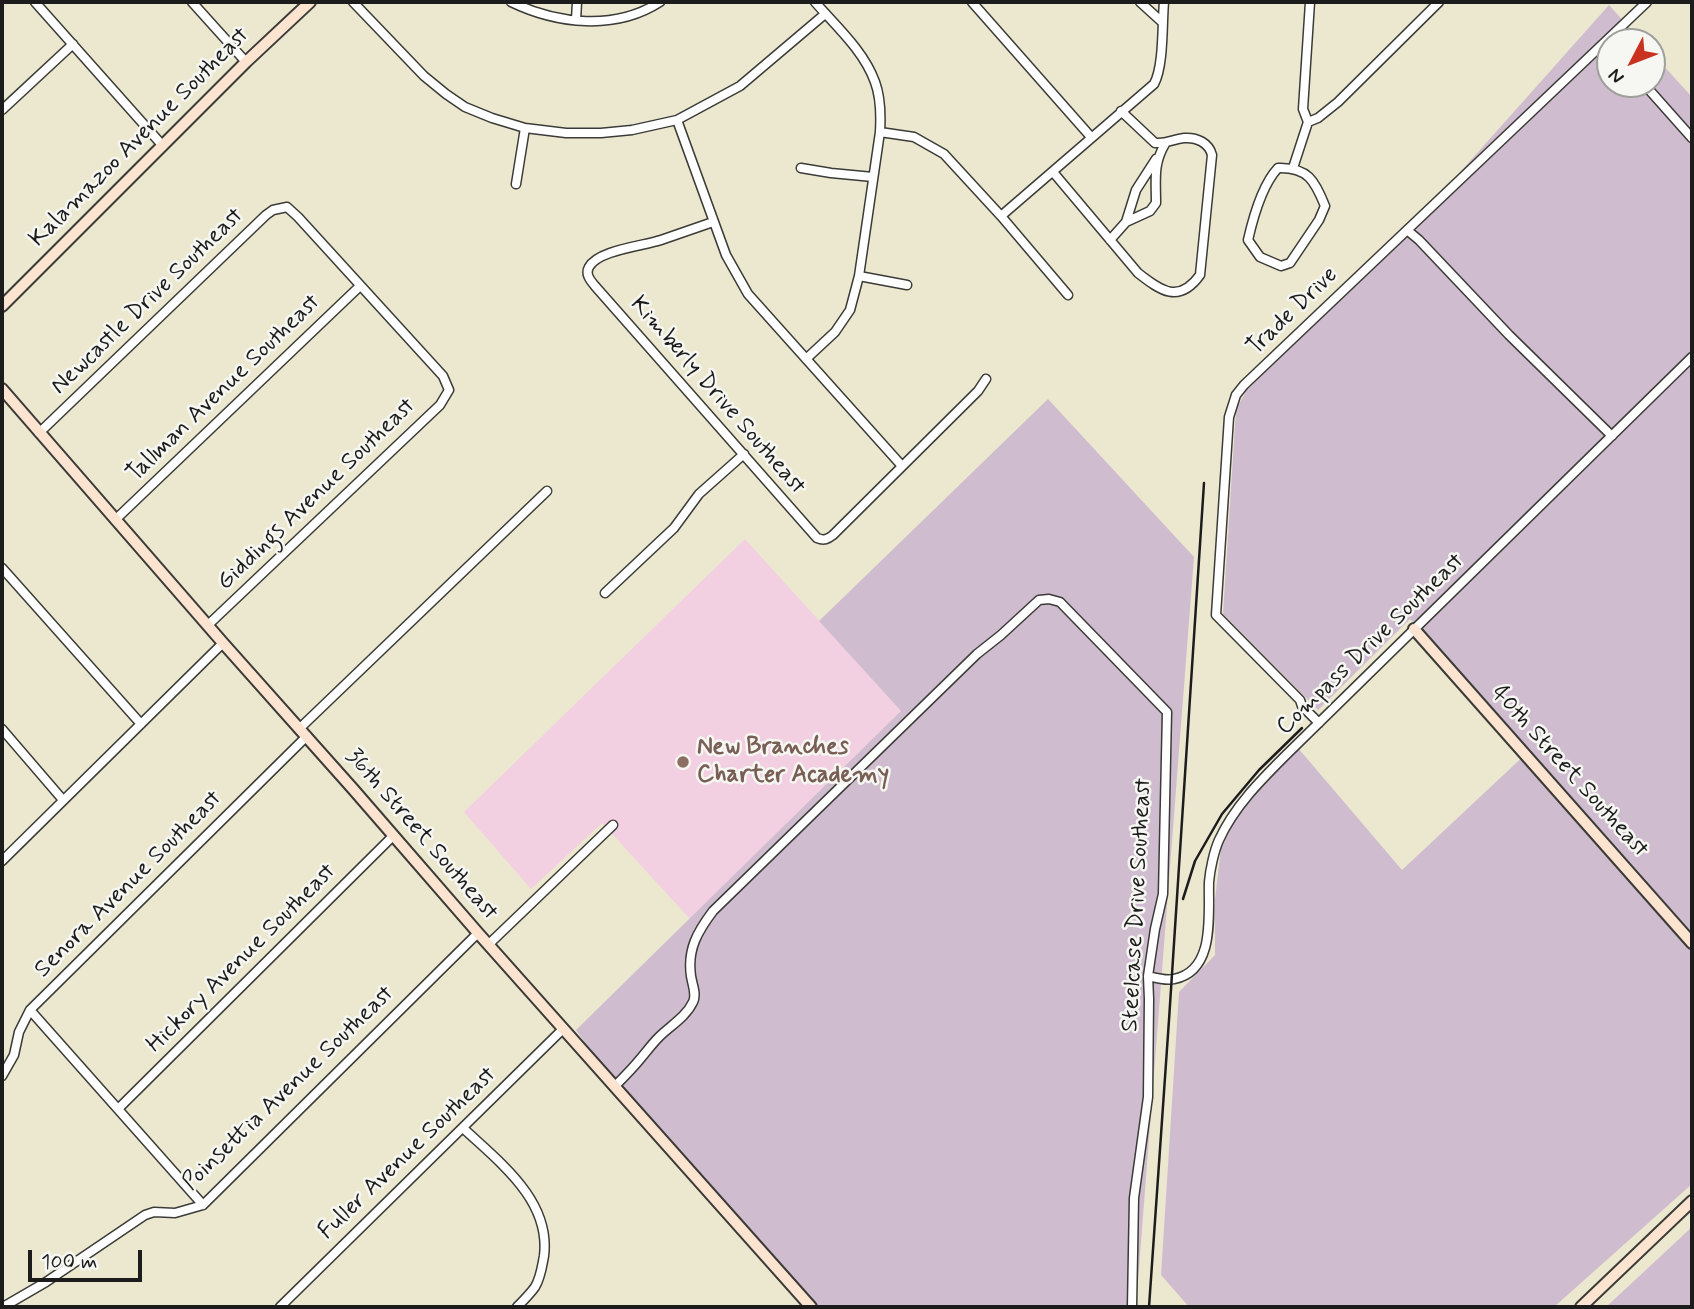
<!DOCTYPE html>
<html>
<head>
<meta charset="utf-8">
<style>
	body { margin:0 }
	#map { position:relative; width:1694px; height:1309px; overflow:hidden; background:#ece8d0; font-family:Mynerve,sans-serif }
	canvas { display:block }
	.frame { position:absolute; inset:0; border:4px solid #1c1c1c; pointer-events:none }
	.north { position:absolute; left:1596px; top:28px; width:70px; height:70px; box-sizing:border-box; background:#f6f6f2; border:2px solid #9f9f9c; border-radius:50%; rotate:228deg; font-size:19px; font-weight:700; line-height:28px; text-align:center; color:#1c1c1c }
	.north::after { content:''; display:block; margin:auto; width:24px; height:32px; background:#c8321e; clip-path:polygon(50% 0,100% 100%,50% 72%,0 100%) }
	.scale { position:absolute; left:28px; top:1250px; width:114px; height:32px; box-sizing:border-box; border:4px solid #1c1c1c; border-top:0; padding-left:9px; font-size:21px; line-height:24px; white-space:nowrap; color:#1c1c1c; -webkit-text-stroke:5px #f6f6f2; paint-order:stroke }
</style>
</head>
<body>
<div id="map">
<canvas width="1694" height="1309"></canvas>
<div class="frame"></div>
<div class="north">N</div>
<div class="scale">100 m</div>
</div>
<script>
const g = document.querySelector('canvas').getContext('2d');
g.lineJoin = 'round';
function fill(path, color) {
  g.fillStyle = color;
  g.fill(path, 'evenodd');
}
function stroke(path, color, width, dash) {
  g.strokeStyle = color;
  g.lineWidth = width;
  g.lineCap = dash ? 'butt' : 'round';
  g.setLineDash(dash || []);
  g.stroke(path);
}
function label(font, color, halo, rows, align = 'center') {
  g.font = font + ' Mynerve,sans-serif';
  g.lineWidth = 5;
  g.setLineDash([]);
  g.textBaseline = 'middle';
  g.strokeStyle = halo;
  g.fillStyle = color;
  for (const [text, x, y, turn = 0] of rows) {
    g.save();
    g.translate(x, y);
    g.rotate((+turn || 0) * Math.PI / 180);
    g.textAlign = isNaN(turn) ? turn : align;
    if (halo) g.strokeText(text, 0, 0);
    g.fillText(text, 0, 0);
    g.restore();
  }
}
fill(new Path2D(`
	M745,539L901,711L690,919L602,823L531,889L464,812Z`), '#f2cfe1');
fill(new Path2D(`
	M1609,5L1642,42H1610V84H1652V53L1692,97V1184L1554,1307H1189L1161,1275L1179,992L1215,955V899L1221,848L1235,820L1260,785L1298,748L1402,870L1530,750L1410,619L1318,710L1223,614L1236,409L1247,390L1397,243Z
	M1048,399L1194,557L1136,1307H816L615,1086L576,1030L901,711L819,621Z
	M1692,1227V1307H1606Z`), '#cfbdcf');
const street = new Path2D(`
	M35,2L163,146
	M192,2L246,62
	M353,2L424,76L446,94L465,107L492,118L525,128L566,133H601L632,130L677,120L740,86L825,14
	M511,2C557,24 615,31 660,2
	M972,2L1091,137
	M1140,2L1162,22
	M576,20L577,2
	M1644,84L1692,138
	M2,110L73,44
	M677,120L726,255L748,294L902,466
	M1308,122L1318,118L1338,102L1439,2
	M1308,122L1303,109L1310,2
	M880,132L914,137L944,154L1001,216L1068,295
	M801,168L831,173L873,177
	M1278,168C1308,167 1315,181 1325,206L1319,220L1290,263L1281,266L1260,257L1248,240C1253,218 1262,185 1278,168Z
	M1293,168L1308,122
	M1053,172L1138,273C1161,291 1179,304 1200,275L1212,155C1209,143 1197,137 1184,138C1173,139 1168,144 1155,143L1121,111
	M516,184L525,128
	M1001,216L1154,84C1164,66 1162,23 1164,2
	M713,222C696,228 678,234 661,240C643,246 598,250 589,267C585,274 590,280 595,286L817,538C824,541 828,539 833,535L978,391L986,379
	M1126,222L1136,190L1156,159
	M1407,230L1419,240L1509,335L1612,436
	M1110,240L1126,222L1150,211L1156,203C1156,180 1153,164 1165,144
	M859,276L907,285
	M806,359L835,332L850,310L859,276L880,132C881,115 881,98 875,82C864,51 836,26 815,2
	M39,433L266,215L273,210L287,207L298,217L443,376L449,390L440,405L208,625
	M115,520L360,286
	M2,568L141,724
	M605,593L674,528L699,494L744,454
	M1319,723L1302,706L1300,700L1216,615L1229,417L1236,395L1244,385L1647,2
	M300,728L547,491
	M2,729L63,800
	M2,861L223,643
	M489,944L613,825
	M1148,976C1156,978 1166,981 1174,979C1216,971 1208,914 1209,882C1210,870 1214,851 1219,840C1234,807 1260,781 1285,756L1692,357
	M30,1010L203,1205
	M2,1076L14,1055L19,1032L30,1010L307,736
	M615,1086C624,1077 633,1068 641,1058C647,1051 652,1044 659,1037C670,1026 686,1017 693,1002C697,994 692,984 691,976C687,949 698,931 713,911L977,654L1001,635L1039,600L1049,599L1060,602L1167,712L1163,894L1155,929L1148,976L1149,999L1148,1097L1134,1198L1132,1307
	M118,1109L393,836
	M463,1128C499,1162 551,1200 544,1256C542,1266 541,1277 535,1287C530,1294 523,1301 517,1307
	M3,1307L46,1282L145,1215L154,1212L175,1213L203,1205L478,933
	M280,1307L563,1029`);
const secondary = new Path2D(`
	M2,306L246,62L310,2
	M2,389L223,643L353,789L478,933L811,1307
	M1414,629L1692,943
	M1581,1307L1692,1201`);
stroke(street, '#3b3b37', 11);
stroke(secondary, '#3b3b37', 14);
stroke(street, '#fff', 8);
stroke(secondary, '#fde4d0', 10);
stroke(new Path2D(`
	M1183,899L1195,861L1222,814L1259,770L1302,728
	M1149,1307L1169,1020L1204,483`), '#1c1c1c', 2.5);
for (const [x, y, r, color] of [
	[683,762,7,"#8d6e63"]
]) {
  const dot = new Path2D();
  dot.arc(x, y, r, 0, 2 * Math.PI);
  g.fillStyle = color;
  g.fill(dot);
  stroke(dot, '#f6f6f2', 2.5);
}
label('24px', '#1c1c1c', '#f6f6f2', [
	["Kalamazoo Avenue Southeast",140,138,-45],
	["Newcastle Drive Southeast",148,302,-44],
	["Trade Drive",1293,312,-44],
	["Tallman Avenue Southeast",224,389,-44],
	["Kimberly Drive Southeast",717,396,49],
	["Giddings Avenue Southeast",317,495,-44],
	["Compass Drive Southeast",1371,645,-44],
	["40th Street Southeast",1569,772,48],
	["36th Street Southeast",421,835,49],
	["Senora Avenue Southeast",129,885,-45],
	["Steelcase Drive Southeast",1138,905,-87],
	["Hickory Avenue Southeast",242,959,-45],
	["Poinsettia Avenue Southeast",289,1089,-44],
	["Fuller Avenue Southeast",408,1154,-44]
]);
label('bold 24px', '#785e54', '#f6f6f2', [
	["New Branches",697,748],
	["Charter Academy",697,776]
], 'left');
</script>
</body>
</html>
